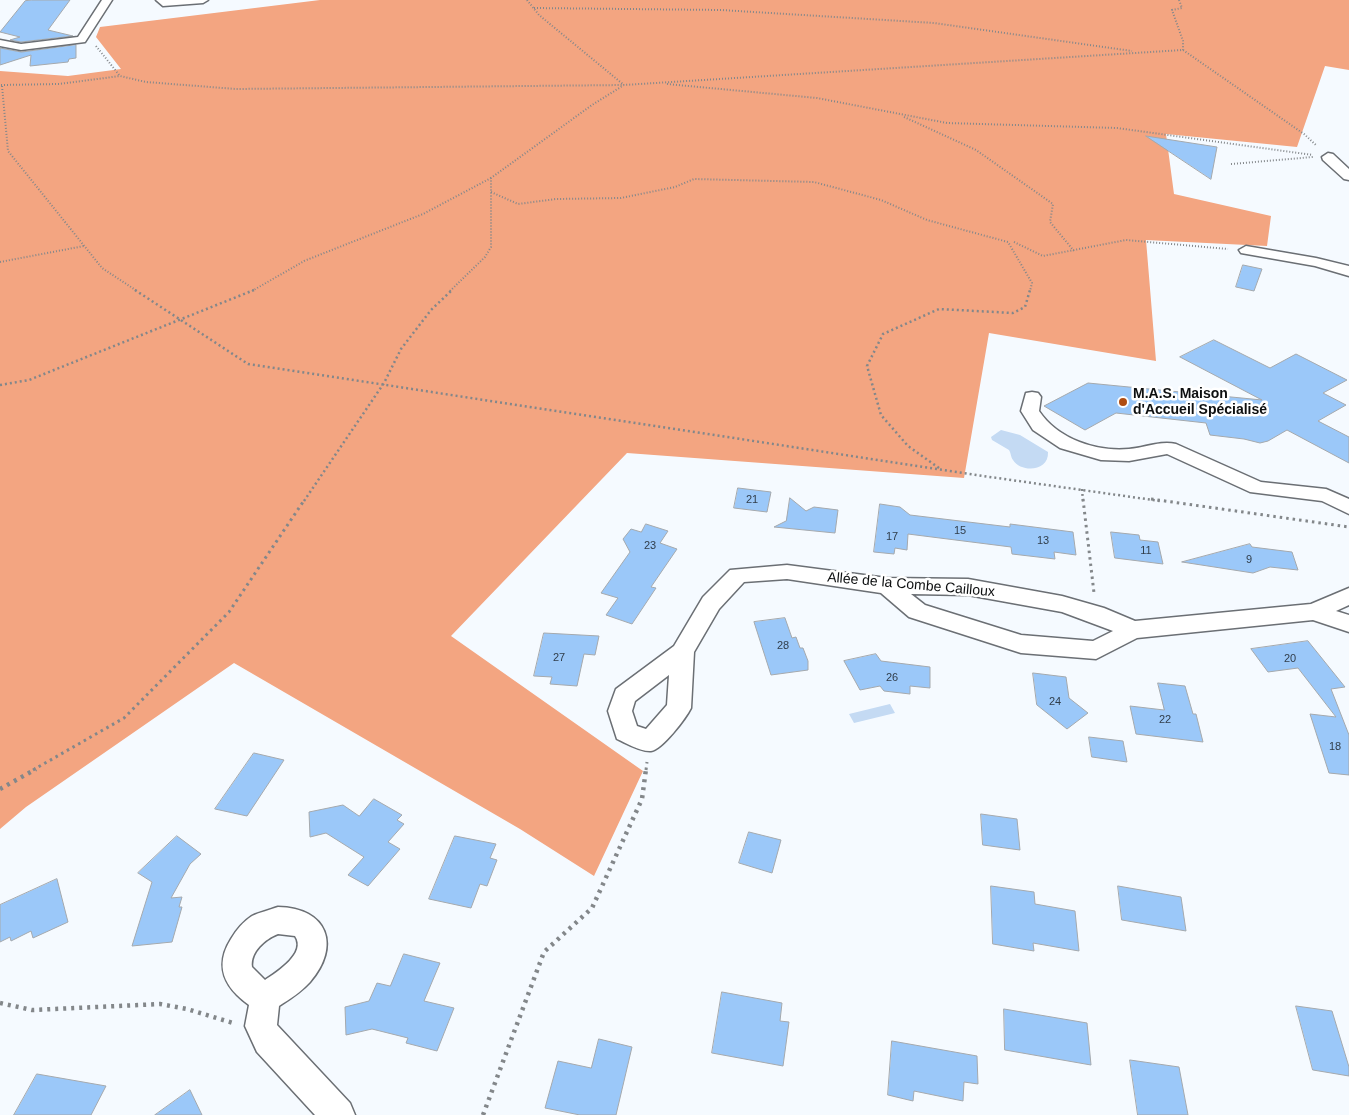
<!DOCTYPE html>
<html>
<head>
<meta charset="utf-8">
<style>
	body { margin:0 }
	canvas { display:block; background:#f5faff }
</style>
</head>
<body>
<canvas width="1349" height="1115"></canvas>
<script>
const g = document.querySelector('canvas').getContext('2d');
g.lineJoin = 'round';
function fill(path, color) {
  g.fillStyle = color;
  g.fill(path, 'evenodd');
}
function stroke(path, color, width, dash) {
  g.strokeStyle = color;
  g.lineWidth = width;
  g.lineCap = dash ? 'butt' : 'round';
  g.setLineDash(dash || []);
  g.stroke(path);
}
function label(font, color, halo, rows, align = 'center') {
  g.font = font + ' Arial,sans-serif';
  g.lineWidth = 5;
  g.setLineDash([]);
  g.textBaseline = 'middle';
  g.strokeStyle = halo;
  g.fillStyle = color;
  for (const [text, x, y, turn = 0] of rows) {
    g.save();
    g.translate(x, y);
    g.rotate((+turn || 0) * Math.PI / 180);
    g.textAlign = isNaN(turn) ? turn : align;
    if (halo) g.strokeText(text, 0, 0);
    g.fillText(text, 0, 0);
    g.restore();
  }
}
fill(new Path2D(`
	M320,0H1349V70L1325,66L1297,147L1166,134L1174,194L1271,216L1267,246L1146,240L1156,361L989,333L964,478L627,453L451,636L643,771L594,876L520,829L234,663L26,807L0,829V71L68,76L121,69L96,37L100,27Z`), '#f3a581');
fill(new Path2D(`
	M1001,430L1020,435L1048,452C1049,472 1021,473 1013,460C1011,458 1011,453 1009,450L992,440L991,437Z
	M890,704L895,713L854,723L849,714Z`), '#c4daf3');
const building = new Path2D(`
	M32,0H70L48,30L73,36L21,42L10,40L20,37L0,32L25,1Z
	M76,45V58L69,59L68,62L30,66L31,55L0,65V48L21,52Z
	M1146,136L1217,147L1211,179Z
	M1243,265L1262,269L1254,291L1236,287Z
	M1214,340L1270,368L1296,354L1347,380L1323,393L1346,405L1318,421L1349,437V463L1287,430L1268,441L1260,443L1244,439L1210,435L1206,423L1116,413L1085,430L1044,406L1088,383L1262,400L1180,357Z
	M738,488L771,492L767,512L734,508Z
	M790,498L806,511L814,507L838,510L835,533L774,527L786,521Z
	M880,504L900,507L910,515L1010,527V524L1073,532L1076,555L1054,552L1055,559L1012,554L1011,547L908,534L907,550L895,548L894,554L874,552Z
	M646,524L668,531L660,543L677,549L651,587L656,588L632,624L606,615L618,598L601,593L630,552L623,539L631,529L641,532Z
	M1111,532L1139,535L1140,540L1158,542L1163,564L1115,558Z
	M1250,544L1252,547L1292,552L1298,570L1270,567L1253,573L1182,562Z
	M785,618L792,638L796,637L800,648H803L808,661V670L771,675L754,622Z
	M544,633L599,636L595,655L584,654L577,686L550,684L552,677L534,676Z
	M1308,641L1345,687L1331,689L1349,735V775L1329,773L1310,714L1336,717L1298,668L1268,672L1251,649Z
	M876,654L881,661L930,667V688L910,686V694L884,691L880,686L860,690L844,661Z
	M1033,673L1066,677L1069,698L1088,713L1067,729L1037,705Z
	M1158,683L1185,686L1193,714H1196L1203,742L1136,734L1130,706L1164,710Z
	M1089,737L1123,741L1127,762L1092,757Z
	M254,753L284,760L247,816L215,809Z
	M374,799L402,815L397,820L404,824L388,842L400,849L368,886L348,875L364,857L326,833L310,837L309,812L343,805L359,816Z
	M981,814L1017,819L1020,850L983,845Z
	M749,832L781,840L772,873L739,863Z
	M177,836L201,854L190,864L171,898L182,897L179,907H182L172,942L132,946L152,882L138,873Z
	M455,836L496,844L490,858L497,860L487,886L480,884L471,908L429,899Z
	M57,879L68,922L33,938L31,931L11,941L10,937L0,942V905Z
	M991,886L1034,892L1035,904L1075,911L1079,951L1033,943L1034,951L993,944Z
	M1118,886L1181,897L1186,931L1122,920Z
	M404,954L440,963L424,1001L454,1008L437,1051L406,1043L408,1038L372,1029L346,1035L345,1007L369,1001L377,983L390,986Z
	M722,992L782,1003L780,1021L789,1022L783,1066L712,1053Z
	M1296,1006L1332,1011L1349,1067V1076L1313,1070Z
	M1004,1009L1087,1023L1091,1065L1005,1050Z
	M599,1039L632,1047L616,1115H580L545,1108L558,1061L591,1068Z
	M892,1041L977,1056L978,1084L964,1082L963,1101L914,1091L913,1101L888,1095Z
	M1130,1060L1179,1067L1188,1115H1138Z
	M37,1074L106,1086L91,1115H14Z
	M190,1090L202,1115H155Z`);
fill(building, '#9bc8f9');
stroke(building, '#a5a9ad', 1);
const street = new Path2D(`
	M102,0H112L85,42L21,50L0,46V40L21,44L78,37Z
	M156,0H208L203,3L163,6Z
	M1328,153L1333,154L1349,169V180L1344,179L1323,160L1322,157Z
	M1246,246L1316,258L1349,266V276L1315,266L1241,253L1239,250Z
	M1032,392L1038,393L1041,397L1039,411C1058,439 1096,452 1129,449C1144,448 1161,440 1176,444L1261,482L1326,489L1349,499V514L1322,501L1250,492L1167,454L1129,461L1101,460L1060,448L1033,430L1021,411L1026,393Z
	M787,565L887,578L968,579L1062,596L1104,608L1135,621L1311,604L1349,588V605L1336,611L1349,615V632L1313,620L1137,638L1096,659L1021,653L909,617L881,593L787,579L744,582L719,609L694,652L691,708C686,718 662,750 651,751C641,752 626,743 617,739L608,711L616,689L674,646L703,597L730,570ZM911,594L968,595L1062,612L1113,631L1093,641L1021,635L925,605ZM669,675L667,705L646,729L637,726L632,711L635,701Z
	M278,907C328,908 341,946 310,982C301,992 290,999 279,1006L277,1025L350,1103L355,1115H315L257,1052L245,1026L249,1005C224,987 214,966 231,939C237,929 243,922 252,916C260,912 270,910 278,907ZM278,934L295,936C307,953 277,972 265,980L252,967C250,952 265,939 278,934Z`);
stroke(street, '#6b6f74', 3);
stroke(new Path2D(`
	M527,0L539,15L624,85
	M1179,0L1182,8L1172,10L1183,41V50
	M534,8L721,10L934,23L1132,51
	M96,46L120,76L146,82L236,89L624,85
	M667,84L817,98L947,123L1117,128L1313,155
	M1,85L59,84L120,76
	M2,86L8,151L102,268L137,291
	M904,117L976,150L1053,204L1050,222L1074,251
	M1231,164L1313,157
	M491,192L518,204L556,199L621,198L675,187L694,179L814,182L881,200L927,220L1008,242L1032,283L1030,291
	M1014,242L1043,256L1126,240L1228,249
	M0,262L84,246
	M252,291L304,261L423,214L491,178
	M450,291L485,257L491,247V178L592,105L624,85L1183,50L1304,134L1317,146`), '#83878a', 2, [1, 2]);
stroke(new Path2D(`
	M135,290L248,364L983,476L1160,501
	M0,385L29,380L254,290
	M939,468L908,446L881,415L867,366L883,334L939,309L1013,313L1025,307L1030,290
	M1082,489L1083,501
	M304,501L384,383L401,349L431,310L452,290`), '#83878a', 2.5, [2, 3]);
stroke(new Path2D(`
	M1083,499L1094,593
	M1151,499L1349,527
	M33,770L124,718L229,612L305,499
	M646,770L647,762`), '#83878a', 3, [2.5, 4]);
stroke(new Path2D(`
	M0,789L36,769
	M0,1003L32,1010L160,1004L187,1009L233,1023
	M483,1115L544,952L592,908L642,799L646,769`), '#83878a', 4.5, [3, 5]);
fill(street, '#fff');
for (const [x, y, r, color] of [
	[1123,402,5,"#af4d12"]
]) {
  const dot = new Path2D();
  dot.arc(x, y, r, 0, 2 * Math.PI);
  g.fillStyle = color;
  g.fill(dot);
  stroke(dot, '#fff', 2);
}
label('11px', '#303d4a', null, [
	["21",752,500],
	["15",960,531],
	["17",892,537],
	["13",1043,541],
	["23",650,546],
	["11",1146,551],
	["9",1249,560],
	["28",783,646],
	["27",559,658],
	["20",1290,659],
	["26",892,678],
	["24",1055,702],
	["22",1165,720],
	["18",1335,747]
]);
label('bold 14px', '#0d0f10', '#fff', [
	["M.A.S. Maison",1133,394],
	["d'Accueil Spécialisé",1133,410]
], 'left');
label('14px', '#0d0f10', '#fff', [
	["Allée de la Combe Cailloux",911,585,5]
]);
</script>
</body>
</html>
